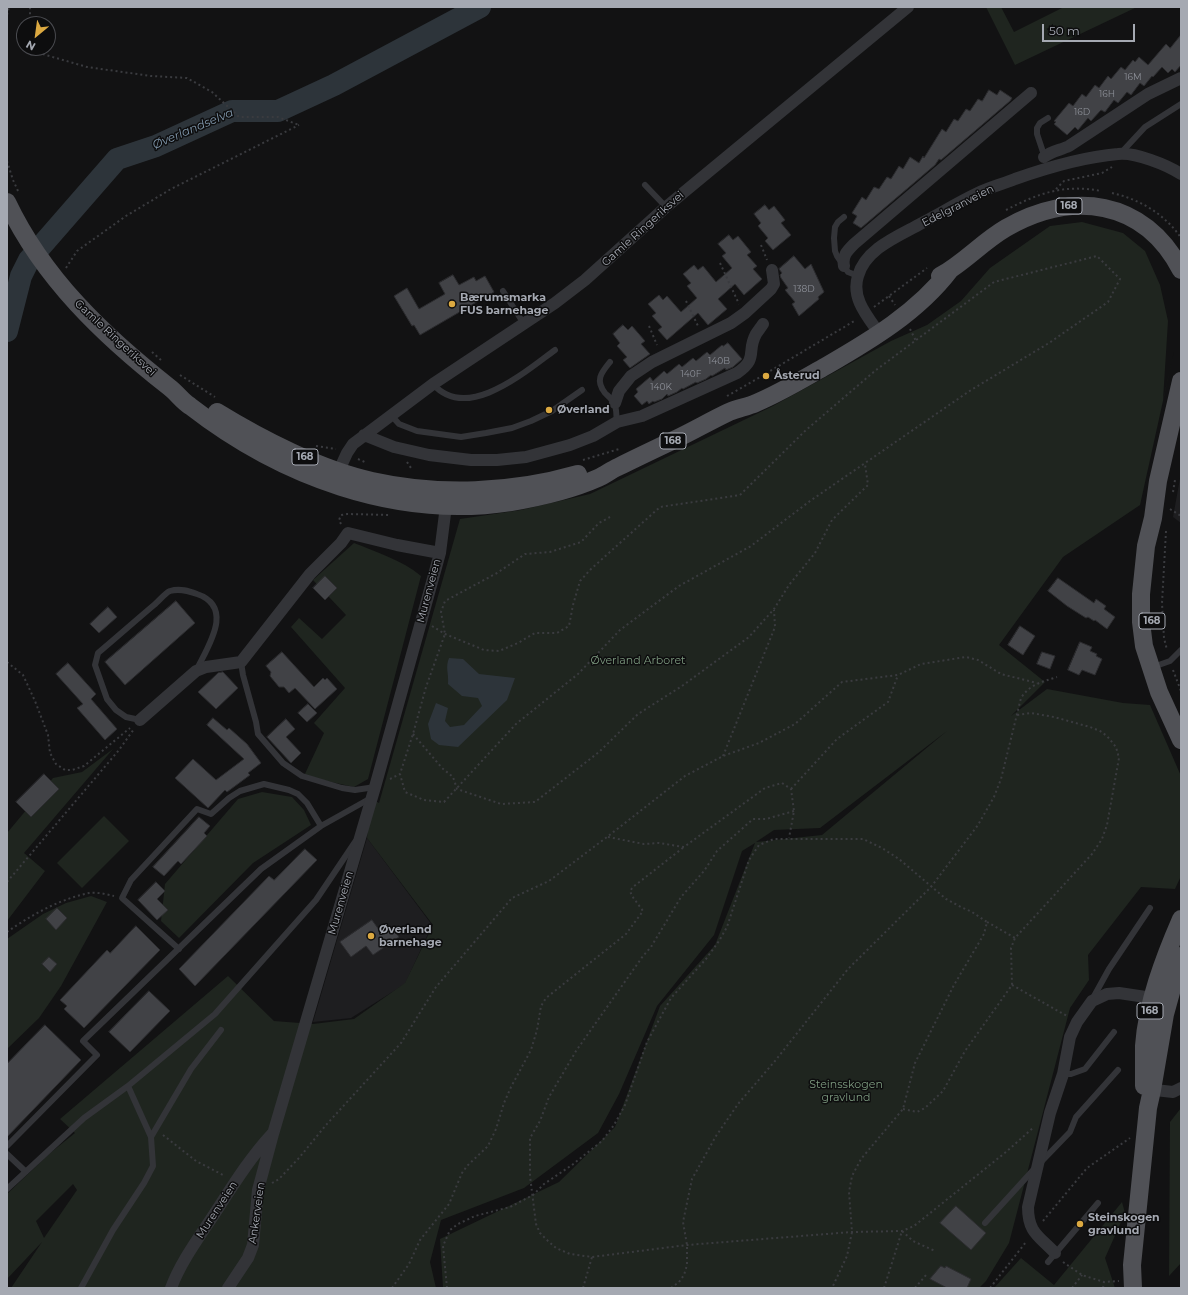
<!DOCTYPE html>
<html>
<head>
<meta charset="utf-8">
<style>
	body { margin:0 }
	#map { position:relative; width:1188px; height:1295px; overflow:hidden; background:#121213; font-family:Montserrat,sans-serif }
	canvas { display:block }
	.frame { position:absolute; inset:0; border:8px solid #a5a9b2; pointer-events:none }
	.north { position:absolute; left:16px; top:16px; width:40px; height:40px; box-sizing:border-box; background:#0d0d0e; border:1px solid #4a4b50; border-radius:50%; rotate:209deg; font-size:11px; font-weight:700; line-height:16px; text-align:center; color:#a5a9b2 }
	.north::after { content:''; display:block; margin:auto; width:14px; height:18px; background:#dca941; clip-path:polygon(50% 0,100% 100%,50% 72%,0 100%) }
	.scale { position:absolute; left:1042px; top:24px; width:93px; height:18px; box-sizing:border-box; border:2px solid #a5a9b2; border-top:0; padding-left:5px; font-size:12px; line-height:14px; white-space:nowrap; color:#a5a9b2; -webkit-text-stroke:3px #0d0d0e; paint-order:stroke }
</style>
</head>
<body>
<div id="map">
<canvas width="1188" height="1295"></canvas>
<div class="frame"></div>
<div class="north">N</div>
<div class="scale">50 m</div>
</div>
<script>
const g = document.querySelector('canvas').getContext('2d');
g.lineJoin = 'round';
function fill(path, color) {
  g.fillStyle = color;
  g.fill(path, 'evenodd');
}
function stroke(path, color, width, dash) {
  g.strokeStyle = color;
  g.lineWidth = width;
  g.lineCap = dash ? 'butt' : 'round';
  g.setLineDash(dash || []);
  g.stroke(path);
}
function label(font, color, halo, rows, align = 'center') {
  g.font = font + ' Montserrat,sans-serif';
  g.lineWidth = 3;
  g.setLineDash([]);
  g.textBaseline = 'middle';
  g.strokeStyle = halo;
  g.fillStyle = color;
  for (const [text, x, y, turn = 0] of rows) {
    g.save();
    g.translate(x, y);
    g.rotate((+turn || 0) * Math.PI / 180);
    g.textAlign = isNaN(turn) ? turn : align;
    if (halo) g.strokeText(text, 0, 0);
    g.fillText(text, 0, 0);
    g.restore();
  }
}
fill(new Path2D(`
	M1181,473V523L1173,517Z
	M367,838L432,925L405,984L351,1018L313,1022Z`), '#1e1e20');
fill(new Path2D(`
	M986,7H1001L1014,32L1064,7H1137L1015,65Z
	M1082,222L1123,233L1145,251L1160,285L1168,321L1163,400L1174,351L1140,505L1063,557L999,645L1045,682L1011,716L1047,689L1123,703L1150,705L1181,776V876L1175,889L1141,887L1088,955L1089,980L1070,1008L1009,1243L986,1281L979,1288H443L440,1239L559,1182L615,1127L660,1006L715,945L755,843L742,851L714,935L657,1006L619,1094L598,1133L524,1188L441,1220L430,1262L436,1288H11L42,1242L7,1279V1194L49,1154L75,1133L60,1119L228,976L274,1021L313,1024L354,1019L405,983L433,925L367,838L371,798L379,803L460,519L521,510L590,494L773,406L891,341L927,325L961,301L990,268L1050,226ZM947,731L822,835L756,842L774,830L820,828ZM73,1184L77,1190L44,1238L36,1221Z
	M354,543C376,552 402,560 421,576L368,779L354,787L304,776L324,733L314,723L345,688L291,627L299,618L322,639L346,615L313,580Z
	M113,749L24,853L45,871L7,921V833L53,778L82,772Z
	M262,792L292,797L304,810L311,825L253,863L179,938L161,921L165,884L238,799Z
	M104,816L129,841L82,888L57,863Z
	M91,896L107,902L61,986L39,1018L7,1049V939L43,914L66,903Z
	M1181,1108V1263L1169,1276L1170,1122Z
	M1122,1202L1125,1213L1105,1258L1115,1288H994L1021,1258L1054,1285Z`), '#1f251f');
fill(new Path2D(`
	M449,658L463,659L479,674L515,678L507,700L458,747L439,745L431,739L428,724L436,703L448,708L445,721L450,727L464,725L482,706L478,698L462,696L448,684C449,673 445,668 449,658Z`), '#2d343a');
stroke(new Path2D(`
	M7,331L21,276L29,260L117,159L156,146L232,111H278L334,85L480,7`), '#2d343a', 22);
const building = new Path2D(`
	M1181,35V65L1175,72L1172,69L1168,73L1162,67L1153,77L1152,76L1144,86L1140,83L1131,95L1127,92L1118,103L1114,100L1105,112L1101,110L1091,121L1088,118L1078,130L1075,127L1067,135L1054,124L1056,122L1054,121L1069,103L1073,106L1082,94L1086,97L1095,85L1099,88L1108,76L1111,79L1121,67L1125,70L1133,60L1135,62L1139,57L1148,65L1166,44L1170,48Z
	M989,90L997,95L1000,90L1012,98L1010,101L941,160L939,159L935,165L861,228L853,223L857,216L852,213L862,197L866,200L874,187L879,189L887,177L891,179L899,166L903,169L910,157L919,163L923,156L924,158L942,129L946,132L954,119L958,121L966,109L970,111L978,99L982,101Z
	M765,205L769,210L774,206L785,220L781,223L791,235L773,250L765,241L768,238L758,226L761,223L754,214Z
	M729,235L733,240L738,236L751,252L747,255L757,266L753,269L762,279L744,295L735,284L718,299L727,309L708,325L698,313L667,340L658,330L662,327L652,316L656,313L648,304L659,295L663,300L667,296L681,312L697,298L687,286L691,283L683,274L694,265L698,270L703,266L716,282L732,268L722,256L726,253L718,244Z
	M794,256L805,269L811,264L824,292L818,297L819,299L799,316L792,304L795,302L785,290L788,288L781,278L780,275L782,273L779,269Z
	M453,275L459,285L474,277L476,281L485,276L494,292L420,335L414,325L412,326L394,296L407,288L419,309L445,294L439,283Z
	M623,325L628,330L632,326L645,341L641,344L650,354L630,368L623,360L627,357L617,346L620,343L613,334Z
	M728,343L742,359L733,367L726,370L725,368L712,376L711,375L706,379L697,383L696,382L683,389L682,388L677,392L668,396L667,394L662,399L654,402L653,401L649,404L647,401L642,405L634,396L638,392L636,389L650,377L653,381L664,371L667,374L679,364L682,367L693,358L696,361L707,352L710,355L722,345L723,346Z
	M325,576L337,588L325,600L313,588Z
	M1058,578L1094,603L1096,599L1106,606L1104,609L1115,617L1107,629L1095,620L1094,621L1088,617L1086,618L1067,606L1048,591Z
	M176,601L195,623L125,685L105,662Z
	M108,607L117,617L99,633L90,624Z
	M1020,626L1035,636L1023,655L1008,645Z
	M1080,642L1092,647L1090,651L1097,654L1096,656L1102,659L1095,675L1082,670L1079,675L1068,670Z
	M282,652L314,687L323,678L325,680L327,678L337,689L315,709L295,688L289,693L284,687H279L270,676L271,672L266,666Z
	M1042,652L1055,656L1050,669L1037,664Z
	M68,663L96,694L91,699L117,729L105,740L77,708L83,704L56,674Z
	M223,672L238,688L216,709L198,692L218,673Z
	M308,704L317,713L307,722L298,713Z
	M213,718L227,730L229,728L247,744L261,763L248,773L250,775L227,792L225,790L208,808L175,778L193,759L216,780L244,759L207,725Z
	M286,719L295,729L286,737L301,753L291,763L267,737Z
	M44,774L59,789L31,817L16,802Z
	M199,817L210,826L204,833L207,836L181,864L178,861L164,876L153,867Z
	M305,849L317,860L195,986L179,969L269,876L274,880Z
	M156,882L165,891L157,899L168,910L157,920L138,900Z
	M57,908L67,918L56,930L46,919Z
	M372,920L382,934L392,927L399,937L373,955L366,946L351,957L340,942Z
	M136,926L160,950L84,1028L64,1009L67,1006L60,1000L107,950L110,953Z
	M49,957L57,964L50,972L42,964Z
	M149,991L170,1011L130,1052L109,1032Z
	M45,1025L81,1060L7,1137V1064Z
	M956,1206L986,1233L971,1250L940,1223Z
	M941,1266L945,1268L946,1266L971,1279L967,1288H947L930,1279Z`);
fill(building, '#414246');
stroke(building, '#2c2c2f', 1);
stroke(new Path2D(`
	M7,15L9,7
	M28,24L30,18V7
	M29,48L39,53L87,67L151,76L187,78L212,92L239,117H278L299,125
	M7,161L13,180L18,191
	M1056,189L1064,181L1102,173L1112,167
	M1112,193C1139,199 1165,214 1181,238
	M1006,210C1039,193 1064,184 1101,191
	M761,245L767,260
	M720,263L739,304
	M66,268L77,251L126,216L171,189L299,125
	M889,296L895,305
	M686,301L698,326
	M874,307L927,268
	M649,326L657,345
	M910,329L916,341
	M152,352L161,360
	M180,375L215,397
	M727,396L755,380L856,320
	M316,446L336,449
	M358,459L367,463
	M583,460L619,449
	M407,462L411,468
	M1173,492L1175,480
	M1170,509L1181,516
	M341,524L339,520L341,515L347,514L391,515
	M1166,531L1162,603L1164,638L1167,650
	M432,626L445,634L484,650L499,651L518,643L535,633H557L569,626L573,605L580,581L591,569L660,507L740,495L806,430L876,370L994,282L1097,256L1120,279L1108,302L1049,343L971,390L810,501L751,546L679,586L620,630L578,674L516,724L444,802L424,800L405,792L400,774L413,734L426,687L445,634L441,612L445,601L497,573L525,554L550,552L581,542L599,523L610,517
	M7,662L23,675L35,701L48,735L50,753L56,764L65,770H72L84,766L130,728
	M1173,670L1181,691
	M413,734L442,768L453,777L457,789L501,804L535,802L599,752L638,714L682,686L749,637L774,609L789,585L815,553L832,520L868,485L865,464
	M723,756L775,627L774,610
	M390,779L400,774
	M791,789L837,739L888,702L898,675
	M794,811L766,819H753L717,851L704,871L681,897L651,947L643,956L576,1051L549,1097L540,1121L530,1138V1176L536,1224L540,1233L548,1241L556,1248L570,1254L592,1257L687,1245L852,1232L902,1231L914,1226L1006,1152L1034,1127
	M608,837L644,844L659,843L684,847L765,788L782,783L791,789L794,811L789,838
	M7,882L119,750L134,729
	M987,922L1015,938
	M7,932C31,915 60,899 89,893C97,892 106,894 114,896
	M1012,985L1067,1016
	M903,1109L917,1112L925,1108L943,1091L965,1051L1012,985L1011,948L1015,938L1092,854L1102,839L1107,825L1119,758L1116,747L1107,736L1100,731L1090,727L1054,717L1031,713L1017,715
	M163,1135L196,1161L225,1176
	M272,1183L279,1179L299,1158L326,1125L401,1043L436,987L512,898L549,881L607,837L685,776L723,756L759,743L795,724L842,682L898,675L921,664L966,657L978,660L1001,674L1037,683
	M1043,1221L1087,1168L1130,1138
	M1063,1262L1082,1275L1104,1282L1119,1281
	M392,1288L409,1264L420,1240L449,1204L462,1173L467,1166L488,1146L496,1129L504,1103L511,1087L531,1050L537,1030L541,1006L546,998L626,934L643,911L632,896L630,891L633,887L684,847
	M447,1288L443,1246L450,1230L458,1224L475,1216L510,1207L533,1195L544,1184L572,1165L602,1141L614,1125L625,1105L647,1042L671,998L706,959L719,941L727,927L749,860L759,845L774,839H863L882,848L899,859L946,899L961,907L972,912L987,922L984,934L954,985L915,1063L903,1109L861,1159L852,1176L849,1192L852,1232L847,1256L832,1288
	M583,1288L592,1257
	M671,1288L679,1282L684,1275L687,1265V1245L683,1222L692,1179L716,1136L738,1104L775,1061L848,969L931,887L978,825L994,797L1001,779L1021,698C1030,684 1042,682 1057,677
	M884,1288L902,1231L913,1241L935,1251
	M915,1288L926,1275
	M990,1288L1026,1242
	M1072,1288L1082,1275
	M1103,1288L1104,1282`), '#3a3b3f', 2, [2, 3]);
stroke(new Path2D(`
	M1120,154L1145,127L1181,104
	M1045,158L1037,134V128L1040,123L1048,118
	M645,185L666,207
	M844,217L838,222L835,227L834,238L835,251L837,256L848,272L858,276
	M503,291L524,324
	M610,362C601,373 595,380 605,393C608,396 612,399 614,403C617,407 616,417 617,422
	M433,384C467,423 526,371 555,350
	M391,415L399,424L417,431L461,437L486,433L512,428L531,421L552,411L582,390
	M241,662L243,675L256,722L258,734L283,763L302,776L342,788L355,790L375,787
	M1153,667L1170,661L1181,650
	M140,720L126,717L116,710L107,699L95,665L98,653C117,637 135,621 154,605C159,601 165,593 170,591C180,588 189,591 197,594C235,607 208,646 197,669
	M179,949L122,898L131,880L197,809L211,814L229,798L240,791L264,784L289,790L298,794L307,803L321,826
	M1093,998L1109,969L1150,908
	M1063,1074H1071L1085,1069L1114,1032
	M151,1137L191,1069L221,1030
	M7,1146L97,1055L83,1041L261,869L321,826L371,798
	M7,1154L25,1171
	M1041,1162L1070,1132L1076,1117L1118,1070
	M7,1189L84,1118L128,1086L215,1014L316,900L355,842
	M985,1223L1035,1168
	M1048,1262L1098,1203
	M81,1288L113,1230L144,1183L153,1166L151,1137L128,1086`), '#333438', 6);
stroke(new Path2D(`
	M1044,157C1051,151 1061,150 1069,146L1148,94L1181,78
	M844,266C842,256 847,251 854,244L1031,93
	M879,333C867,316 851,298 858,276C866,248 899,236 922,223C941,213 959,202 978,193C990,187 1003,184 1015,179C1049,167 1083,157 1118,154C1135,152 1167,165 1181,174
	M615,403L619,391L631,376L652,362L731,323L745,313L771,289L774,284L772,270
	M364,435L394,447L429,455L471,460H497L526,457L570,445L593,436L617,422L642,416L737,373C759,358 746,352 756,334C758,331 761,327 763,324
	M336,477L347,453L353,444L433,384L555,303L585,280L666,207L908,7
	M140,720L196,671L206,667L241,662L310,574L341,543L348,533L397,545L440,553
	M1146,1089L1173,1092L1181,1088
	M1055,1253C1039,1236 1028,1233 1028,1207L1050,1113L1063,1074L1070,1037L1077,1022L1092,1001L1107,994L1119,993L1159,999
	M171,1288C180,1264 195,1243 209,1222C229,1192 247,1161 272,1134
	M228,1288L248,1258L253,1245L258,1190L273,1134L375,787L421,622L440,553L447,498`), '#333438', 12);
stroke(new Path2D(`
	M7,202C43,278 104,336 169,387C177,393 182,401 190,406C280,476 396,520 511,502C541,497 571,490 598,478C605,475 611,470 618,467C636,458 655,449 674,440C693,431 710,421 729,412C738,408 747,407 756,403C780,393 803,379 826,366C871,340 918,312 950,270
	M940,276C964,263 982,242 1006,228C1072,190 1144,199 1181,270
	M1181,381L1158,481L1153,518L1146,546L1141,594V622L1144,646L1159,692L1181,740
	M217,412C261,439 321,470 372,481C439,496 512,493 578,474
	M1144,1086C1144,1073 1144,1059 1144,1046C1147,1003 1164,958 1181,919
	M1133,1288L1132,1265L1148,1108L1152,1090L1165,1014L1181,956`), '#505156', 18);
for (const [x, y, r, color] of [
	[452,304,4,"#dca941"],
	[766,376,4,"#dca941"],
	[549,410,4,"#dca941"],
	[371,936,4,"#dca941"],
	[1080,1224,4,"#dca941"]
]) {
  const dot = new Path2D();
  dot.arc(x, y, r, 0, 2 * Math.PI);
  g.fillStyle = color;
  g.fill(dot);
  stroke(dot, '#0d0d0e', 1.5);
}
label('9px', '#8c8f97', null, [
	["16M",1133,77],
	["16H",1107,94],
	["16D",1082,112],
	["138D",804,289],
	["140B",719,361],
	["140F",691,374],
	["140K",661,387]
]);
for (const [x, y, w] of [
	[1069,206,26],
	[673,441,26],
	[305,457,26],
	[1152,621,26],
	[1150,1011,26]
]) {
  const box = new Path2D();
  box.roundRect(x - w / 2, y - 8, w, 16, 3);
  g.fillStyle = '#0d0d0e';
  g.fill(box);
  stroke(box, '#a5a9b2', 1);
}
label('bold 10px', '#a5a9b2', null, [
	["168",1069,206],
	["168",673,441],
	["168",305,457],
	["168",1152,621],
	["168",1150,1011]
]);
label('11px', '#a5a9b2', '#0d0d0e', [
	["Edelgranveien",958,206,-27],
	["Gamle Ringeriksvei",643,229,-42],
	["Gamle Ringeriksvei",115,338,43],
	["Murenveien",429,591,-75],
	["Murenveien",341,903,-74],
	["Murenveien",217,1210,-57],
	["Ankerveien",257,1213,-82]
]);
label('bold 11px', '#a5a9b2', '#0d0d0e', [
	["Bærumsmarka",460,298],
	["FUS barnehage",460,311],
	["Åsterud",774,376],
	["Øverland",557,410],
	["Øverland",379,930],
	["barnehage",379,943],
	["Steinskogen",1088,1218],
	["gravlund",1088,1231]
], 'left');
label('11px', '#7e9b80', '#0d0d0e', [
	["Øverland Arboret",638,661],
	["Steinsskogen",846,1085],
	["gravlund",846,1098]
]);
label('italic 12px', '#7f96aa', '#0d0d0e', [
	["Øverlandselva",193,129,-23]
]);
</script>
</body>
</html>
